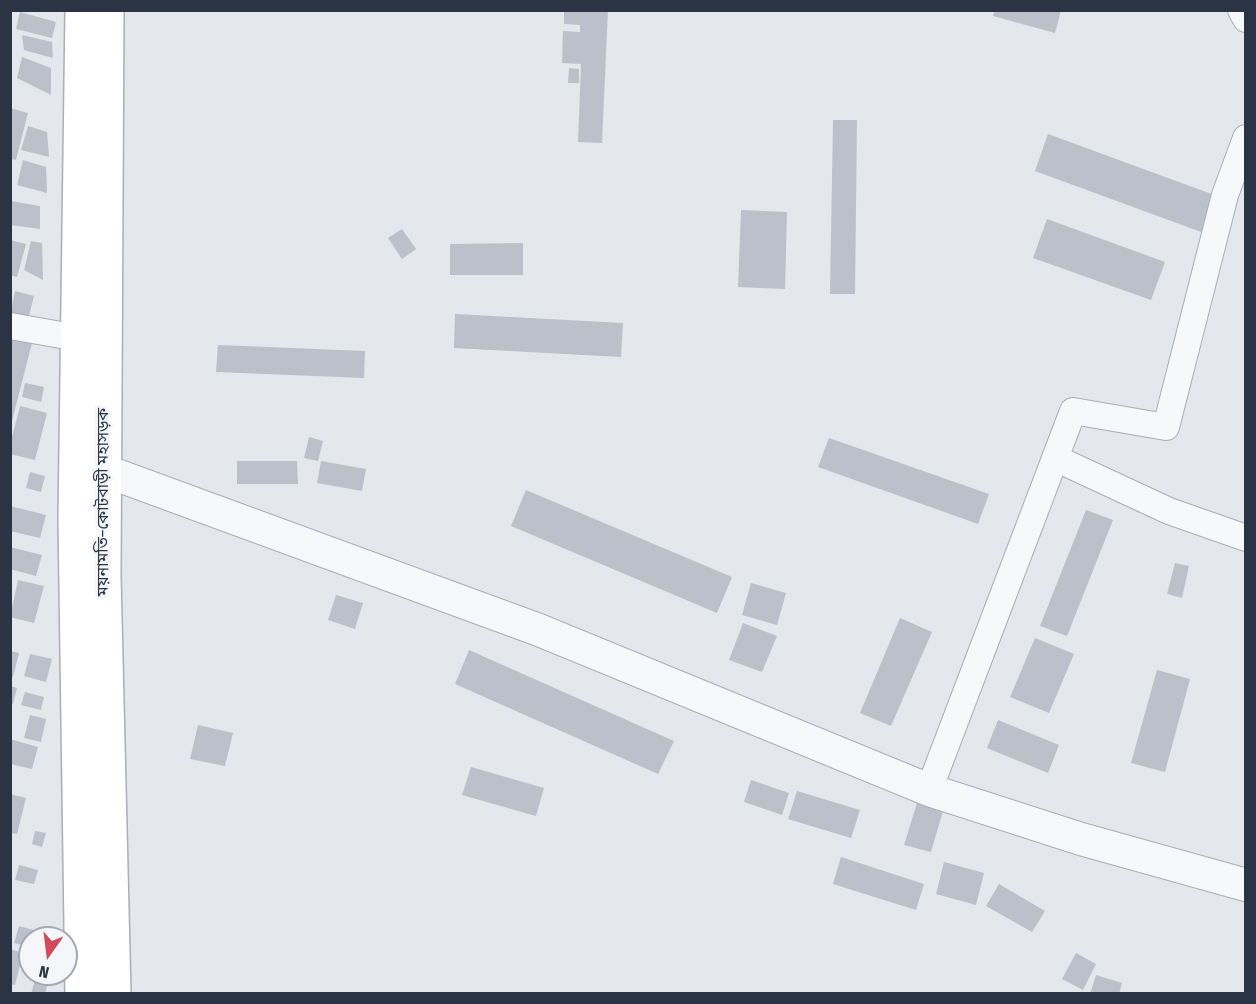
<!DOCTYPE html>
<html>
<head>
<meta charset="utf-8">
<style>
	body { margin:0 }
	#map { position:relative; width:1256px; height:1004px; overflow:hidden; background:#e4e7ec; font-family:"Fira Sans Condensed",sans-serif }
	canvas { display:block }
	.frame { position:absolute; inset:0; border:12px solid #2b3445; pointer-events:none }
	.north { position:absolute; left:18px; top:926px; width:60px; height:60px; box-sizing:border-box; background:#f4f6f9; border:2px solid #a4a8b1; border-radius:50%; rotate:194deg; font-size:16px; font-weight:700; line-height:24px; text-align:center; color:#2b3445 }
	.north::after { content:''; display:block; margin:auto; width:21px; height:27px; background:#d1495b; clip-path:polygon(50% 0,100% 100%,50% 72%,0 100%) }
</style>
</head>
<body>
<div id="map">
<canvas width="1256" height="1004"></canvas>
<div class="frame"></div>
<div class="north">N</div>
</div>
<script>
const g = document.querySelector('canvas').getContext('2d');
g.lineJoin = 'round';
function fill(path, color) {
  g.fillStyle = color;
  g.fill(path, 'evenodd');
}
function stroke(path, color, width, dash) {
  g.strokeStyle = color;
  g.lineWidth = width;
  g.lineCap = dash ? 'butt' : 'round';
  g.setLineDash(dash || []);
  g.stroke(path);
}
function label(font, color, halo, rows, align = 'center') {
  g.font = font + ' "Fira Sans Condensed","Noto Sans Bengali",sans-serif';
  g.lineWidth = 6;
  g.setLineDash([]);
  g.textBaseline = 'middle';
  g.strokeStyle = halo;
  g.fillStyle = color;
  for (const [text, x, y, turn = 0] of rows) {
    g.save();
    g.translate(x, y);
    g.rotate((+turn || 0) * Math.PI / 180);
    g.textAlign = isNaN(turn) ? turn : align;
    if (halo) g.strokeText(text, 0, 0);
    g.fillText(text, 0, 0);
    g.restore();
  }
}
fill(new Path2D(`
	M564,10H608L602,143L578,142L581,64L562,63L563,31L580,32V25L564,24Z
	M995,10H1061L1055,33L993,16Z
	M20,12L56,22L52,38L16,29Z
	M22,35L52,42L53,58L24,50Z
	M22,57L51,68V95L17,78Z
	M569,68L579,69V83H568Z
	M10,108L28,113L16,160L10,159Z
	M833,120H857L855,294H830Z
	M28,126L47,132L49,157L21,150Z
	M1048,134L1217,196L1204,233L1035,171Z
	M23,160L46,167L47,193L17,185Z
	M10,201L40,206V229L10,225Z
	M741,210L787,212L785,289L738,287Z
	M1047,219L1165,262L1151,300L1033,258Z
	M402,229L416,249L402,259L388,238Z
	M10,240L26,244L17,277L10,275Z
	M31,241L42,243L43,280L24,270Z
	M523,243V275H450V244Z
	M15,291L34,296L28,320L10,316Z
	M455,314L623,323L621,357L454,348Z
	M10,333L33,339L11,425H10Z
	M218,345L365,351L364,378L216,372Z
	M25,383L44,387L41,402L22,397Z
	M20,406L47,413L35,460L10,454V444Z
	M309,437L323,441L318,461L304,458Z
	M829,438L989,494L978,524L818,467Z
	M237,461H297L298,484H237Z
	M321,461L366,469L362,491L317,483Z
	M30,472L45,476L41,492L26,488Z
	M526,490L732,577L717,613L511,526Z
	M10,506L46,515L40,538L10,531Z
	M1086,510L1113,520L1067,636L1040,626Z
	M10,547L42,555L36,576L10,569Z
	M1175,563L1189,566L1182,598L1167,594Z
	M18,580L44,586L34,623L10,617Z
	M751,583L786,593L777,625L742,615Z
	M336,595L363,603L355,629L328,620Z
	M900,618L932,632L891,726L860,713Z
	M743,623L777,636L762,672L729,660Z
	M1035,638L1074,654L1049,713L1010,697Z
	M469,650L674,741L658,774L455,684Z
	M10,651L19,653L13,677L10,676Z
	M30,654L52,659L46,682L24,676Z
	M1157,670L1190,679L1165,772L1131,763Z
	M10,686L17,688L13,704L10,703Z
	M25,692L44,697L41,710L21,705Z
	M30,715L46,719L41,742L24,738Z
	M998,720L1059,745L1048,773L987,748Z
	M198,725L233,733L225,766L190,759Z
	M10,739L38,747L32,769L10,764Z
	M471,767L544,788L536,816L462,795Z
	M751,780L789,793L782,815L744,802Z
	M797,791L860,810L851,838L788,819Z
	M10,794L26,798L17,834L10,833Z
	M917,803L943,811L931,852L904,845Z
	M35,831L46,833L42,847L32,844Z
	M841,857L924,884L916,910L833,884Z
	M944,862L984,873L976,905L936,894Z
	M19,865L38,870L34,884L15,880Z
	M999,884L1045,911L1032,932L986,906Z
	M19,926L37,931L36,938H30V947L14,943Z
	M10,949L23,953L15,985L10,984Z
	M1076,953L1096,964L1083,990L1062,979Z
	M1096,975L1122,983L1119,994H1090Z
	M35,980L48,983L45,994H31Z`), '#bbc0ca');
const minor = new Path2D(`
	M1241,10L1246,19
	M10,326L78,338
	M1055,458L1169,511L1246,538
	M929,790L1073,411L1166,427L1225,195L1246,138`);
const tertiary = new Path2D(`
	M78,469L103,470L539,630L929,790L1081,839L1246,885`);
const secondary = new Path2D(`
	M82,10L75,519L82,994
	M107,10L104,576L114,994`);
stroke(minor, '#a9aeb7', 28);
stroke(tertiary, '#a9aeb7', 34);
stroke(secondary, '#a9aeb7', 36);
stroke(minor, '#f7f8fa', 26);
stroke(tertiary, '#f7f8fa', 32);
stroke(secondary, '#fff', 33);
label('16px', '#2b3445', '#f4f6f9', [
	["ময়নামতি–কোটবাড়ী মহাসড়ক",104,502,-90]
]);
</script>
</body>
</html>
